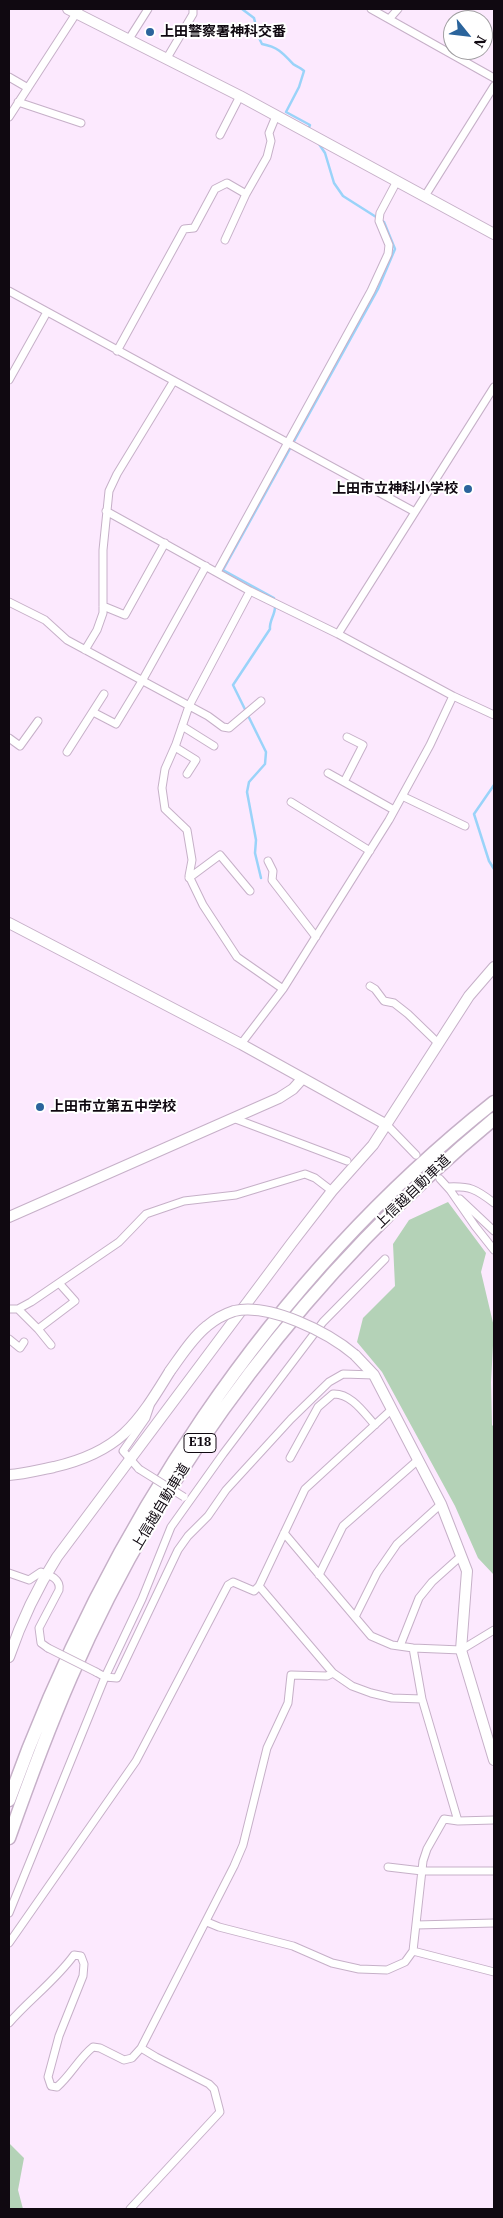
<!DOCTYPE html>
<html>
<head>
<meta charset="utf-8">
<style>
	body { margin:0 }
	#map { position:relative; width:503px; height:2218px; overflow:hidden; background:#fce9fe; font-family:"IBM Plex Serif",serif }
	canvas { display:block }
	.frame { position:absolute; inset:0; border:10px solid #100911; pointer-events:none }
	.north { position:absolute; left:443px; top:10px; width:50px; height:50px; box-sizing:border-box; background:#fff; border:1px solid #9f9da0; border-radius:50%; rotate:119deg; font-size:14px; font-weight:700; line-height:20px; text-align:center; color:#100911 }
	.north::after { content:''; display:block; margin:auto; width:18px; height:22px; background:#2b649c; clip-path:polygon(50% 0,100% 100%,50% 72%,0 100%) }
</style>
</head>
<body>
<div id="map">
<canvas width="503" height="2218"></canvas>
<div class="frame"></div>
<div class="north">N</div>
</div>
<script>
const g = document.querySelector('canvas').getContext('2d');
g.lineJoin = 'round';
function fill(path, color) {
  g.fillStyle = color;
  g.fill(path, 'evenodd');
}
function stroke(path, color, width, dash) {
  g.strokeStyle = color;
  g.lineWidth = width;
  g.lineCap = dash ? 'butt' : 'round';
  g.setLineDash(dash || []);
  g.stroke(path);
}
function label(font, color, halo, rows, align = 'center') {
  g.font = font + ' "IBM Plex Serif","Noto Sans JP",serif';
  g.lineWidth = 4;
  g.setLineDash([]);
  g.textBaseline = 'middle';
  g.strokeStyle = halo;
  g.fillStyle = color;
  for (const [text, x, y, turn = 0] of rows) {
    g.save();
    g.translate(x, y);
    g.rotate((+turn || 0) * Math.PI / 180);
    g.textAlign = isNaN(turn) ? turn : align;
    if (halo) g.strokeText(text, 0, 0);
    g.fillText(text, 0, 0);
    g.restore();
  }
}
fill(new Path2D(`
	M448,1202L486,1253L481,1272L494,1327L491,1382L492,1425L494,1427V1575L478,1558L455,1506L382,1372L357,1342L363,1318L395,1286L393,1244L409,1220Z
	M9,2143L24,2158L18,2190L23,2209H9Z`), '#b4d2b7');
stroke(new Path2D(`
	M242,9L254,18L259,38L262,44C278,47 283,53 293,64C296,66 301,68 304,71L299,87L286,112L310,125L308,130
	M274,598L223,570L378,289L395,249L384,222L343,196L334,183L325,153L319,144
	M494,785L474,814L489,861L494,869
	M261,878L255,853L256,840L247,792L249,782L265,764L266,752L233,685L270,629C269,621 275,615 275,607`), '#9ad3f9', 2.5);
const street = new Path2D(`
	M371,9L494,78
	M390,18L398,9
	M129,39L148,9
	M167,58L193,14V9
	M9,77L28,88
	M18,102L81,123
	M9,117L79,9
	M220,135L240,96
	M425,196L494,86
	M225,240L246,194
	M9,291L415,512
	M117,351L184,229L194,228L215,189L227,183L246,194L267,157L271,141L269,133L276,116
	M9,380L47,312
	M106,511L250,591L338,634L453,696L494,715
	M217,572L371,291L388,254L389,245L379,221L380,213L397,181
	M250,591L189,706L176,744L165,769L162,788L165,809L187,830L192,860L189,876L203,905L237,957L283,989
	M9,602L45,620L67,640L208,716L223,727L229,728L261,701
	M103,606L125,615L165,543
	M338,634L494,387
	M85,650L97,630L103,613V550L109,491L117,474L173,382
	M93,712L116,724L142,681L206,566
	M182,726L214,746
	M9,738L20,746L38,721
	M175,747L196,760L187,774
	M67,752L104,694
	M328,773L394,810
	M344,782L363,745L347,737
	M402,796L465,826
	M291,802L370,851
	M268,861L273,871L272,880L316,937
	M189,878L220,855L250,891
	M370,986L375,989L384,1001L394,1003L408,1014L438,1043
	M241,1044L283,989L389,820L430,745L453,696
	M233,1118L347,1161
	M387,1125L416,1155
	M440,1179L450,1190
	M448,1187L475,1226L494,1250
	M448,1187C470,1186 476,1189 494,1203
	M460,1199L494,1231
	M9,1309H18L31,1302L119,1242L146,1214L184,1201L236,1195L305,1174L315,1178L332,1191
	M18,1309L38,1329L51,1345
	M38,1329L75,1301L59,1283
	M9,1339L20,1348L24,1342
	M391,1410L305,1489L259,1586L333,1673L352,1686L371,1693L392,1698L422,1699
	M290,1458L318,1407L333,1394C351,1393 364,1413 375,1425
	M139,1469L123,1451L146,1418L150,1406
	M284,1533L371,1636L392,1645L413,1648L461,1650L494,1630
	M9,1573L29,1580L41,1572C50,1575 61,1579 59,1590L39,1628L41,1643L48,1648
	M319,1575L343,1526L418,1460
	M355,1617L377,1573L397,1544L441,1504
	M400,1646L419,1598L432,1582L461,1556
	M413,1648L422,1699L458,1821
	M96,1672L105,1677L117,1678L178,1550L188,1536L208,1516L226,1490L291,1419L329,1382L343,1374L374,1375
	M494,1820L458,1821L444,1819L427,1849L423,1861L413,1951L494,1972
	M388,1867L422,1871H494
	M9,1913L105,1677L142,1599L171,1527L223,1454L323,1322L385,1259
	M207,1922L219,1927L293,1946L332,1963L359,1969L387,1970L405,1962L413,1951
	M416,1925L494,1923
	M9,1943L136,1761L228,1585L233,1582L254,1591L259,1586
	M9,2023C29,2000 56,1980 74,1955L81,1956L84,1964L83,1976L59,2036L48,2077L51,2086L57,2087C71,2075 79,2058 93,2047L100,2048L124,2060L132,2058L141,2048L234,1866L243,1845L267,1748L288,1703L291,1675L327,1676L333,1673
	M130,2209L220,2112L214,2089L209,2084L156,2057L141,2048`);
const secondary = new Path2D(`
	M68,9L240,96L494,234
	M9,923L241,1044L387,1125
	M9,1217L279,1098L293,1089L302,1079
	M355,1355L374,1375L441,1504L467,1571L461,1650L494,1760
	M9,1475C24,1474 39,1470 54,1467C119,1452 137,1425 170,1371
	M9,1657C21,1622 37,1588 57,1557L291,1244L332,1191L373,1145L469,996L494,967`);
const highway = new Path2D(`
	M9,1800C106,1531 268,1281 494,1102
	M9,1838C28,1784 48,1730 71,1677C165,1461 313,1269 494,1119`);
stroke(street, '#c6b0c8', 9);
stroke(secondary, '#c6b0c8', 12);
stroke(highway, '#c6b0c8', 15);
stroke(street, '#fff', 7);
stroke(secondary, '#fff', 10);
stroke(highway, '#fff', 12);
const streetBridge = new Path2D(`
	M139,1469L184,1497
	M48,1648L96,1672`);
const secondaryBridge = new Path2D(`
	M170,1371C181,1356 192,1338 207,1326C214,1320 225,1314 234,1311C270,1303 328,1332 355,1355`);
stroke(streetBridge, '#c6b0c8', 9, []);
stroke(secondaryBridge, '#c6b0c8', 12, []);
stroke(streetBridge, '#fff', 7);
stroke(secondaryBridge, '#fff', 10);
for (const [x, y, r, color] of [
	[150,32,5,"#2b649c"],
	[468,489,5,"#2b649c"],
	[40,1107,5,"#2b649c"]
]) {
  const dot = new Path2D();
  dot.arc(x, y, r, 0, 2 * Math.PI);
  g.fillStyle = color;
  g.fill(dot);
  stroke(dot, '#fff', 2);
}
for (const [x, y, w] of [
	[200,1443,32]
]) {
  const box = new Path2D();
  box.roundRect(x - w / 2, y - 9.5, w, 19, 4);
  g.fillStyle = '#fff';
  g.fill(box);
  stroke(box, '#100911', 1);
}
label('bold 12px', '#100911', null, [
	["E18",200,1443]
]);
label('bold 14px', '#100911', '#fff', [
	["上田警察署神科交番",160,32],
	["上田市立神科小学校",458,489,"right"],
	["上田市立第五中学校",50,1107]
], 'left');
label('14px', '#100911', '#fff', [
	["上信越自動車道",413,1192,-44],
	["上信越自動車道",161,1507,-59]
]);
</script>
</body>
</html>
